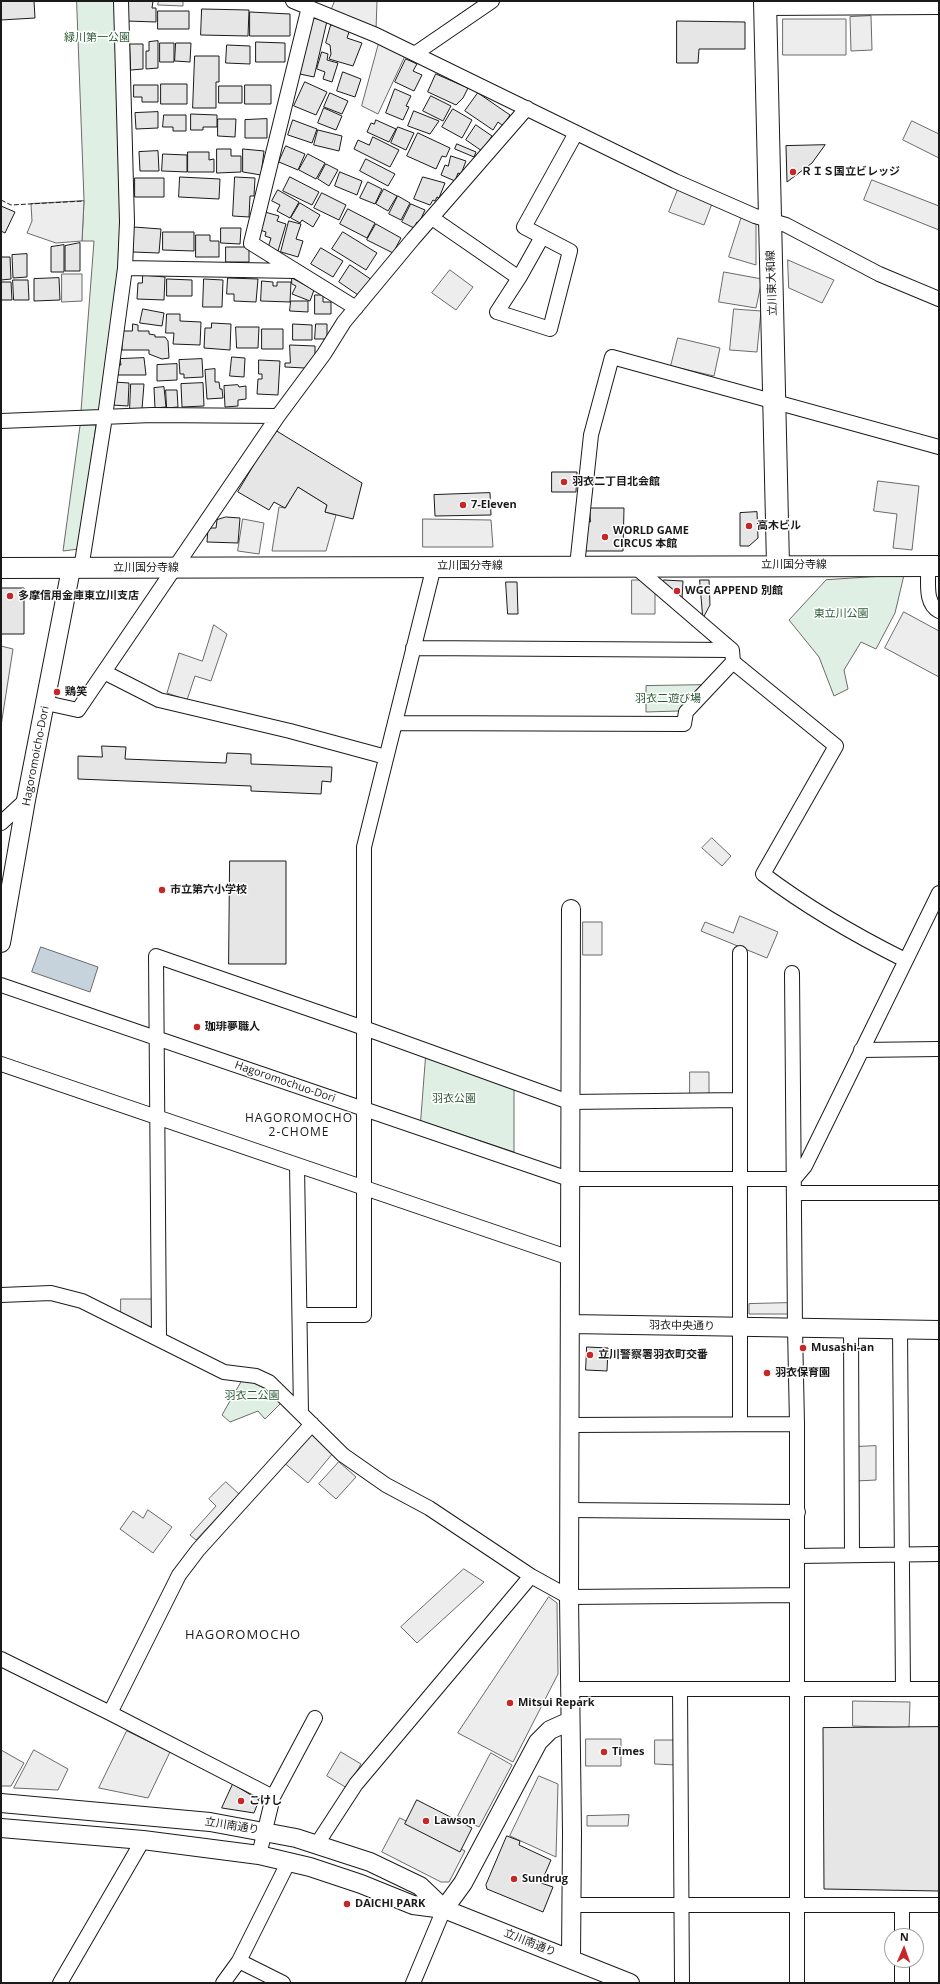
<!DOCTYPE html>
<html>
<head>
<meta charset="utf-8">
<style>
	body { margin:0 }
	#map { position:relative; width:940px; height:1984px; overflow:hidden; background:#fff; font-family:"Open Sans",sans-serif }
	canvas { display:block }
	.frame { position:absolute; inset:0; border:2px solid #1a1a1a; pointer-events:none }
	.north { position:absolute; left:884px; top:1928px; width:40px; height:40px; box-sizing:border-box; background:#fff; border:1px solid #a3a3a3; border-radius:50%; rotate:2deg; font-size:11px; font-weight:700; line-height:16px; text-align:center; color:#1a1a1a }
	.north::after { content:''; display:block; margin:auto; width:14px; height:18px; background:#c62828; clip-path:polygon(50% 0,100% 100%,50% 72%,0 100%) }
</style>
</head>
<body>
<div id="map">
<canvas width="940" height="1984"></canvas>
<div class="frame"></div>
<div class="north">N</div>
</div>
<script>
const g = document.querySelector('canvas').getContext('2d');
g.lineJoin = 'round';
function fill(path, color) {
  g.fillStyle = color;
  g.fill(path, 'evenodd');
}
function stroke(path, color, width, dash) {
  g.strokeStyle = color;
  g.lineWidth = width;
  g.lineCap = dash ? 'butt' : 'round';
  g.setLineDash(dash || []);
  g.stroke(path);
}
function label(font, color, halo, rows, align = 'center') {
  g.font = font + ' "Open Sans","Noto Sans JP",sans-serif';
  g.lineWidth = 3;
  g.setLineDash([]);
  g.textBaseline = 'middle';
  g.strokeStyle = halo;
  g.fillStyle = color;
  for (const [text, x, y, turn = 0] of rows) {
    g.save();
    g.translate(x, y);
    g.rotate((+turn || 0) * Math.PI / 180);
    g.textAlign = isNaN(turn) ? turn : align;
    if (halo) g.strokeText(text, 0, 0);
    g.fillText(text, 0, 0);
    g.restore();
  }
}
const green = new Path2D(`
	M77,1H115L121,263L100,413L81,411L94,241H82L84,201Z
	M96,425L79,549L63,551L80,426Z
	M904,575L895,613L876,649L861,642L844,670L848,689L834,696L819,657L789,620L826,580Z
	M701,685L679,711L646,712V686Z
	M426,1056L514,1089V1152L421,1121Z
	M252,1378L283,1401L265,1419L258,1411L230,1422L222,1415L242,1380Z`);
fill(green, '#e0efe3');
stroke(green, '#6a6a6a', 1);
const parking = new Path2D(`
	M159,1H183V6L158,5Z
	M335,1H377L376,30L330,13Z
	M871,16L872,50L851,51L850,17Z
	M783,19H846V55H783Z
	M379,43L405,56L378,114L362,106Z
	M912,121L939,134V158L903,140Z
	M872,180L939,206V230L864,200Z
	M679,187L713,201L704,225L669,212Z
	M84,201L82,241L56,243L27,233L32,221L31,204Z
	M742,216L756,220V265L729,257Z
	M788,260L834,280L822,303L789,288Z
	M450,270L473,287L456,310L432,293Z
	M724,272L762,279L756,308L719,302Z
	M62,274H82V301L62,302Z
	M734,309L761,311L757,352L730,350Z
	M678,338L720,348L714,376L671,366Z
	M878,481L919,486L912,550L893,548L897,514L874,511Z
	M298,487L327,505L325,512L336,515L326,551H272L279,507L285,508Z
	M243,519L264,523L259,554L238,551Z
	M423,519L491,520L493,547H423Z
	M632,580H655V614H632Z
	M904,612L939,631V677L885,648Z
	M214,625L227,634L211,681L195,676L187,700L167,693L179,653L202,661Z
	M1,646L13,649L1,726Z
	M712,838L731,856L722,866L702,848Z
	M740,916L778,932L767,958L701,931L705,922L733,933Z
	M583,922H602V955H583Z
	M690,1072H709V1101H690Z
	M121,1299H153V1325L148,1329L121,1314Z
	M789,1303V1314H749V1304Z
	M308,1431L333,1453L308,1483L282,1461Z
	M876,1446V1480L856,1481L855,1447Z
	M339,1462L356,1477L336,1499L319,1484Z
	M226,1482L239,1494L196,1540L190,1535L216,1506L209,1499Z
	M148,1510L172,1527L153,1553L120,1529L133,1511L143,1518Z
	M464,1569L484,1582L417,1643L401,1627Z
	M549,1597L557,1603L558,1674L513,1762L458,1733Z
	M853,1701L910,1702L909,1728L853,1726Z
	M127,1731L170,1752L148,1798L99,1788Z
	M586,1739H621V1766H586Z
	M655,1740H676V1765L655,1764Z
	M1,1750L24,1763L11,1786H1Z
	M34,1750L68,1769L58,1790L14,1788Z
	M341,1752L361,1764L347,1788L327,1776Z
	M491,1753L512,1765L479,1827L458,1816Z
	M539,1776L558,1784L556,1857L510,1836Z
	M629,1815L628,1826H587V1816Z
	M400,1818L465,1851L449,1882H441L382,1852Z`);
fill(parking, '#ededed');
stroke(parking, '#6a6a6a', 1);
const water = new Path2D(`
	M41,947L98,967L90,992L32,972Z`);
fill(water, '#c6d2dc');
stroke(water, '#6a6a6a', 1);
const building = new Path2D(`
	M1,1H34L35,18L1,20Z
	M128,1H153L152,8H156V22L127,21Z
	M202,9L249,10L248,36L201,35Z
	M158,11H189V29H158Z
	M250,12L290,14V36H250Z
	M313,18L327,21L314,77L300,74Z
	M677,21L745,22V49H699L698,63H677Z
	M331,25L350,29L347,38L362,43L353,66L329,59L331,54L330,45L326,43Z
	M158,41V68L146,69V51H149V42Z
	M256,42L285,43V62H256Z
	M160,43H174V62H160Z
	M176,43H191L190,62L175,61Z
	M130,44H143V69L131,70Z
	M227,45L250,46V64L226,63Z
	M322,52L328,54L327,60L338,63L332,82L323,79L325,72L317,69Z
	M195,56H219V82H216V108H193Z
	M406,59L417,64L413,71L422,75L414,91L395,82Z
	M343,72L361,79L355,97L337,91Z
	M436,74L468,88L463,98L456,105L428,92Z
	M305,82L327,92L316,115L294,106Z
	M161,84H187V104H161Z
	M134,85H158V102H142V97H134Z
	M245,85H271V104H245Z
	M219,86H242V103H219Z
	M395,89L411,96L406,106L409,107L403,120L386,113Z
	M330,93L348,101L342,114L324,107Z
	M478,93L510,115L503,126L498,122L493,130L465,111Z
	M431,96L451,106L443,121L423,111Z
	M324,108L342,116L336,130L318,123Z
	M453,109L472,120L462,138L442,127Z
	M414,111L439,121L430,134L408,126Z
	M158,112V128L136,129L135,113Z
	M191,114L217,115V127H203V130H191Z
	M164,115H186V131H173V127H163Z
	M218,119H236L235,137L218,136Z
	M267,119V138H245V120Z
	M293,120L317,129L312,143L288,135Z
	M376,120L396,129L389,142L367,132L371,123L374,124Z
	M476,125L492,136L482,151L466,140Z
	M398,127L414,133L406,150L391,143Z
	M318,130L342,136L339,151L314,145Z
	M418,133L450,148L446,157L442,156L436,169L407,156Z
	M373,137L399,150L390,167L354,149L358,140L369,145Z
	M457,144L476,152L474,157L455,149Z
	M825,145L812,163L787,182L786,146Z
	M286,146L305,154L298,170L279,162Z
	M217,149H231V156H241V172L217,173Z
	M243,149L264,151L261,175L243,172Z
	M158,151L159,171H140L139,152Z
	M188,152H209V160L214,159V172H188Z
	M163,154L187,155V172L162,171Z
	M308,154L325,163L316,179L299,170Z
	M451,156L466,161L461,174L458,173L455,181L441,175L445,165L448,166Z
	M366,159L395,174L388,186L360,171Z
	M326,164L338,170L329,186L318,179Z
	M340,172L362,181L357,195L335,186Z
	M180,177L220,179L219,199L179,197Z
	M235,177L255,178L254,196H250L249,217L233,216Z
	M290,177L319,192L312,205L283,191Z
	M423,177L445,183L439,198L437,197L435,201L433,200L430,205L414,199Z
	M135,178H164V197H135Z
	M368,182L382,189L375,204L360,198Z
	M384,189L397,196L388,211L376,204Z
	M278,190L299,202L290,218L277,211L280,205L272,201Z
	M322,193L346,205L339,220L314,208Z
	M398,196L410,203L401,220L389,214Z
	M300,203L320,215L313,227L302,220L300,223L291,218Z
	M411,204L425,210L419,223L417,222L414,228L402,222Z
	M1,206L15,212L5,233L1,231Z
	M348,209L375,223L367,238L340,224Z
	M265,212L279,216L277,221L286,224L278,251L268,248L271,238L265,236L266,232L260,230Z
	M289,221L301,224L296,239L303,241L298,257L281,252Z
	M376,224L401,238L393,253L367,240Z
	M134,227L161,229L159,253L133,252Z
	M221,228H241L240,244L221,243Z
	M163,232H194V251L163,250Z
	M343,232L377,253L366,270L332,249Z
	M196,235H210V241H219V257H196Z
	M80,243V271H65V246Z
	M64,245V272H51V247Z
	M226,247H249V262H226Z
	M321,248L343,261L333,277L311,264Z
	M27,254V277L13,278L12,255Z
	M1,257H10L11,279L1,280Z
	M350,265L372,280L361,297L339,282Z
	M143,275L165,277L164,300L137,299L138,283H142Z
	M59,278L60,300L34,301V279Z
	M228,278L258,279L256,302L234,301V294H227Z
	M292,278L314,290L310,301L292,294L296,286L292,284Z
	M167,279L192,280V296H167Z
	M204,279L223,280L222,307H203Z
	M13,280H28L29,300H14Z
	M262,281L273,282V286H277V282H291L290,302L261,301Z
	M1,282H11L12,300H1Z
	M315,295H323V302H331V314H315Z
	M291,301H308V312L290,311Z
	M143,309L164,313L162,326L140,323Z
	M167,314H180V321L201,322L200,345L173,344L174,333H166Z
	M212,323L231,324L230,350L204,348L205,328H211Z
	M133,324L138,325V331H149V334L155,335V337H165L168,341L169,358L162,359L149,354V350H122V331H132Z
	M293,324L312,325V340H293Z
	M316,324H327V339H315Z
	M236,327H259L258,348H237Z
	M262,329H283V349H262Z
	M290,345L315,346V356L305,368L285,367V363H290Z
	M232,357L245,358L244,377L230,376Z
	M144,358L146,375H117L118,365H121L120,359Z
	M202,359L203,377L184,378V374H180L179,360Z
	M259,360L280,361L278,395L257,394L258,379H262V374H259Z
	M177,364V380L157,381V365Z
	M215,369V382H219L220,389H222L223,398L207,399L205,370Z
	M114,382L129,383L128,406L112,405Z
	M203,383L204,406L182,407L181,384Z
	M131,384H144L142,409H130Z
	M238,385L239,387L246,386V399L238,400V406L225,407L224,386Z
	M164,387L166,407L155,408L154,388Z
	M166,390H177L178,407L167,408Z
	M275,430L362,483L353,519L325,512L327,505L298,487L285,508L274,502L269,510L238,492Z
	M552,472H577L576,492H552Z
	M490,493L491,515L435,516L434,495Z
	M590,508H624L623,551H585L587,522H590Z
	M757,512L758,538L749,546H740V513Z
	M226,517L240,518L238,543L207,542L208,528H216L217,520Z
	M664,580L683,581L682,599L662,583Z
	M700,580H709L710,605L703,618Z
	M506,582H517L518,614H508Z
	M1,588H24V634H1Z
	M102,746L126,747L125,759L226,763L227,753L251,754V764L332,767L331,782L322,781L321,794L251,791V786L78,779V756L102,757Z
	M230,861H286V964H229Z
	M587,1347L608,1348L607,1371L586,1370Z
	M939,1727V1891L824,1889L823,1728Z
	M233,1784L259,1800L254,1813L222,1808Z
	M417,1800L472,1828L460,1852L405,1824Z
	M507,1836L520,1841L519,1845L551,1860L541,1883L553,1887L543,1912L487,1889L486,1885Z`);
fill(building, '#e6e6e6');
stroke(building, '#1a1a1a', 1);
const minor = new Path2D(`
	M293,1L376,35L675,181L755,216L786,225L879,274L939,299
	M309,7L251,243L356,308
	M765,8L939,7
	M416,53L492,1
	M432,218L519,278
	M542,237L519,278L497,312L550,329L570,251L524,227L576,133
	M125,268L296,271
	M1,421L152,415L278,416
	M633,565L732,650L733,662L836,746L763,874C808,908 855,935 905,960
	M577,566L591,435L612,357L939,447
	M928,566C929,581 924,603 939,611
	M81,569L105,417L125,268L127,222L121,1
	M413,648L732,650
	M104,672L159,700L290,731L386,757
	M46,703L78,710L278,416L324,354L344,322L413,239L527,108
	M395,723L684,724L686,712L733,662
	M1,823L26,800
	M740,953V1424
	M792,973L795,1328L797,1424V1983
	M1,985L569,1179H794L805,1166L939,893
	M861,1050L939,1049
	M1,1064L570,1258
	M297,1165L301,1413
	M794,1193H939
	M1,1295L51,1293L82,1301L224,1372L256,1376L269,1382L343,1455L386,1485L429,1508L531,1576L569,1597L797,1595
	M300,1315H364V847L434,566
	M851,1329L852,1555
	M900,1330L903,1689
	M159,1339L156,956L364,1028L569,1102L740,1100
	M569,1425L797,1424
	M569,1510L798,1512
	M798,1556L939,1554
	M1,1659L110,1713L273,1797
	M571,1689H939
	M680,1689L682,1983
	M110,1713L179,1575L198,1550L312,1424
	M317,1844L356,1784L531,1576
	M259,1855L273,1797L315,1718
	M573,1905H939
	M902,1936V1905
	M239,1961L283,1983
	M60,1983L143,1840
	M223,1983L239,1961L289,1861
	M413,1983L444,1909
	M902,1983V1960`);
const tertiary = new Path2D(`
	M571,909L569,1597L572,1833L571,1959
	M1,943L26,800L71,569
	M570,1324L939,1330
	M1,1803L210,1822L296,1838L370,1862L420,1886L444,1909
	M1,1828L143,1840L259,1855L310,1867L361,1884L413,1905L444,1909L630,1983
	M444,1909L463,1883L538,1742L550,1730L570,1721`);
const secondary = new Path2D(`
	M1,568L939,566`);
const primary = new Path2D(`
	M765,1L778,565`);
stroke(minor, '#1a1a1a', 16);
stroke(tertiary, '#1a1a1a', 20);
stroke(secondary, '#1a1a1a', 22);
stroke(primary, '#1a1a1a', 24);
stroke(minor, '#fff', 14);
stroke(tertiary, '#fff', 18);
stroke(secondary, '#fff', 20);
stroke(primary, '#fff', 22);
stroke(new Path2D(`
	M1,200L11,205L84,201`), '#1a1a1a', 1, [5, 2]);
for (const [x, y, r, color] of [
	[793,172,4,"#c62828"],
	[564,482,4,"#c62828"],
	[463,505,4,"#c62828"],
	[749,526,4,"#c62828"],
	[605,537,4,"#c62828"],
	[677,591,4,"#c62828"],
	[10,596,4,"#c62828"],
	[57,692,4,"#c62828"],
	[162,890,4,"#c62828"],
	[197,1027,4,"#c62828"],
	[803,1348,4,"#c62828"],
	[590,1355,4,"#c62828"],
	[767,1373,4,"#c62828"],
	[510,1703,4,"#c62828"],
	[604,1752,4,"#c62828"],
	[241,1801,4,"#c62828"],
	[426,1821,4,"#c62828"],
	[514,1879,4,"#c62828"],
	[347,1904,4,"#c62828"]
]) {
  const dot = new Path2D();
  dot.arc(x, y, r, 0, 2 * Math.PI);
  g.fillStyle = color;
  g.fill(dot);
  stroke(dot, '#fff', 1.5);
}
label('11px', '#2b5a34', '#fff', [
	["緑川第一公園",97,38],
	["東立川公園",841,614],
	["羽衣二遊び場",668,699],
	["羽衣公園",454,1099],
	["羽衣二公園",252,1396]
]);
label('bold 11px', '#1a1a1a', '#fff', [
	["ＲＩＳ国立ビレッジ",801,172],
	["羽衣二丁目北会館",572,482],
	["7-Eleven",471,505],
	["高木ビル",757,526],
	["WORLD GAME",613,531],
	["CIRCUS 本館",613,544],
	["WGC APPEND 別館",685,591],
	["多摩信用金庫東立川支店",18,596],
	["鶏笑",65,692],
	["市立第六小学校",170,890],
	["珈琲夢職人",205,1027],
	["Musashi-an",811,1348],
	["立川警察署羽衣町交番",598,1355],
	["羽衣保育園",775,1373],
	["Mitsui Repark",518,1703],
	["Times",612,1752],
	["こけし",249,1801],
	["Lawson",434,1821],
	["Sundrug",522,1879],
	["DAICHI PARK",355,1904]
], 'left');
label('11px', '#1a1a1a', '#fff', [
	["立川東大和線",772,283,-92],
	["立川国分寺線",794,565],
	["立川国分寺線",470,566],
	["立川国分寺線",146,568],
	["Hagoromoicho-Dori",36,756,-79],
	["Hagoromochuo-Dori",285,1082,19],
	["羽衣中央通り",682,1326,1],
	["立川南通り",232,1826,9],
	["立川南通り",530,1943,22]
]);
g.letterSpacing = '1px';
label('12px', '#1a1a1a', '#fff', [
	["HAGOROMOCHO",299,1119],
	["2-CHOME",299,1133]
]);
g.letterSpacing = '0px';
g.letterSpacing = '1px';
label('13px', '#1a1a1a', '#fff', [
	["HAGOROMOCHO",243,1635]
]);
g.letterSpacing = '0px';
</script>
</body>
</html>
